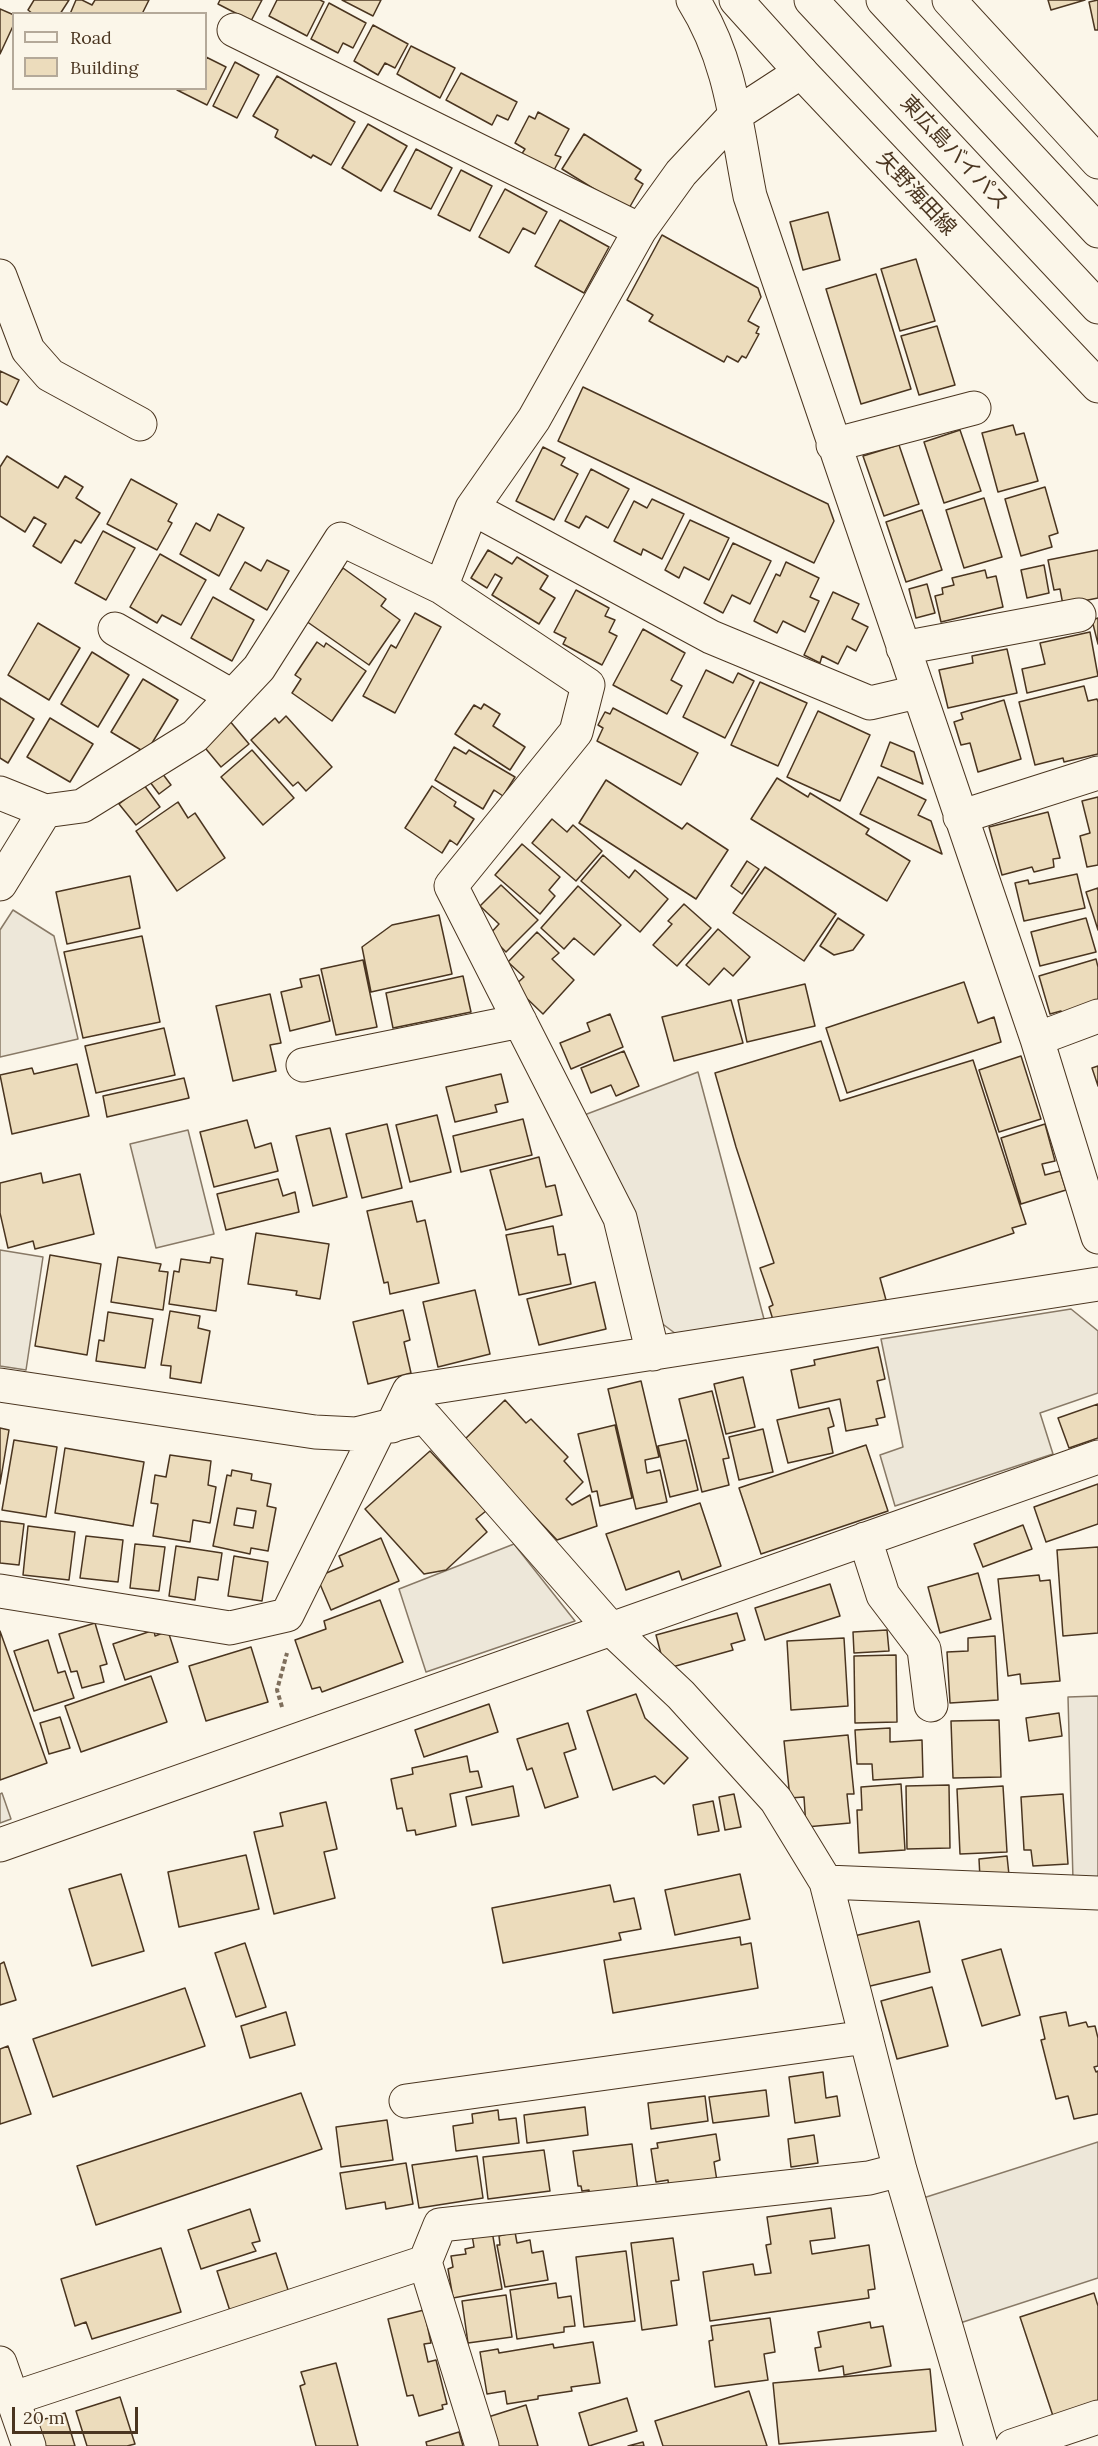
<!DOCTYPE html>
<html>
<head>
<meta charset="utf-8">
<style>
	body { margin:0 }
	#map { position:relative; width:1098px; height:2446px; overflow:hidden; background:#fbf6e9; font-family:Lora,serif }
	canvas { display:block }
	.legend { position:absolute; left:12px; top:12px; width:195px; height:78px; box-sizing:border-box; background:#fbf6e9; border:2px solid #b4a999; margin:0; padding:8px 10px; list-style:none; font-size:18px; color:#4a3520 }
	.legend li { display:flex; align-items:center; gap:12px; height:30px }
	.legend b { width:30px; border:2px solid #b4a999 }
	.scale { position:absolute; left:12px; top:2407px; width:126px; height:27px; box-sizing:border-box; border:3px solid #4a3520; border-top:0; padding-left:8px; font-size:18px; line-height:21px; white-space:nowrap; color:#4a3520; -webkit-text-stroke:4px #fbf6e9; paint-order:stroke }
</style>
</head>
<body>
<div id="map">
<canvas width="1098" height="2446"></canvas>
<ul class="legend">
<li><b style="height:8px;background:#fbf6e9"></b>Road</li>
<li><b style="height:16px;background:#ecdcbc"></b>Building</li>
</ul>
<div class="scale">20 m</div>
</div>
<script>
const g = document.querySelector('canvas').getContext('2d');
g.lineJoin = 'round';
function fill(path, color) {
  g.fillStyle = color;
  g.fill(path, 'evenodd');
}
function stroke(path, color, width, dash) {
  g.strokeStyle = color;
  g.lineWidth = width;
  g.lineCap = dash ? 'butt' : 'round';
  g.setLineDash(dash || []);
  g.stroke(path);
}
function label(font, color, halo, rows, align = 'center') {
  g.font = font + ' Lora,"Noto Sans JP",serif';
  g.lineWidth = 4.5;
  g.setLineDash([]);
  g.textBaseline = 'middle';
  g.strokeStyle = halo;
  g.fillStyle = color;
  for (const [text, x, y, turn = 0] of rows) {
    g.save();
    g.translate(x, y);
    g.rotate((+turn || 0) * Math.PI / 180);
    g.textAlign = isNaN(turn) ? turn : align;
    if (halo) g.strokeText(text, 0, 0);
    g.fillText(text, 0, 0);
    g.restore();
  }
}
const parking = new Path2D(`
	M13,910L54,936L78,1039L0,1057V930Z
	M698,1072L764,1319L676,1334L660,1322L579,1117Z
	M188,1130L214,1234L156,1248L130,1144Z
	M0,1250L43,1257L26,1370L0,1366Z
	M1071,1309L1098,1331V1393L1040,1413L1053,1454L895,1506L880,1455L903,1447L881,1339Z
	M514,1544L575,1621L426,1672L399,1589Z
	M1098,1696V1879L1073,1880L1068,1697Z
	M2,1793L11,1819L0,1823V1794Z
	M1098,2142V2278L957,2324L917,2200Z`);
fill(parking, '#ede7d9');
stroke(parking, '#887966', 1.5);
const building = new Path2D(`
	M34,0H69L60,14H33L28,10Z
	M76,0H82L92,5L95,0H149L142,14H70Z
	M220,0H262L251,21L218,4Z
	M277,0H320L324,2L307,36L269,16Z
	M342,0H381L373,16Z
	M1048,0H1085L1051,10Z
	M1098,0V30H1095L1089,2Z
	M329,3L366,23L353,48L343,43L338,53L311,39Z
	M0,9L14,15V24L0,54Z
	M373,25L408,44L395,68L385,63L378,75L354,61Z
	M411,46L455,68L440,98L397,74Z
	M206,57L226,67L207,105L177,90L206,88Z
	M235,62L259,75L237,118L213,106Z
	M461,73L517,102L508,120L497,115L492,125L446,100Z
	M277,76L355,122L331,165L313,155L311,158L275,137L278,130L253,116Z
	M538,112L569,129L555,155L561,157L553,172L521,155L525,149L515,143L529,116L535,119Z
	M368,124L407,146L381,191L342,168Z
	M584,134L641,170L635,179L643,184L628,210L562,169Z
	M416,149L452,168L431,209L394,191Z
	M461,170L492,186L470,231L438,215Z
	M505,189L547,212L535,234L523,228L509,253L479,237Z
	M828,212L840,260L803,270L790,222Z
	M560,220L609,247L584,293L535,266Z
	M662,235L758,288L761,297L748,321L759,327L756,333L759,334L746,358L742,356L738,362L727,356L724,362L649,321L653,315L627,300Z
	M916,259L935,321L900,331L881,269Z
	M876,274L911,389L861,404L826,289Z
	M937,326L955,385L919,395L901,336Z
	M0,371L19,380L7,405L0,401Z
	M583,387L828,504L834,521L814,563L558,441Z
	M1013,425L1016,435L1024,433L1038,481L998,492L982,433Z
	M960,430L981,491L944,503L924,442Z
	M899,445L919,504L884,516L863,456Z
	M543,447L565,458L561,465L578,474L554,520L516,501Z
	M7,456L58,488L65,476L83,487L76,498L100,513L81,543L75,540L61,563L33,546L46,524L34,517L25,532L0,516V467Z
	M591,469L629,489L608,528L586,516L579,528L565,521Z
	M131,479L177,504L168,521L172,523L157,550L107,524Z
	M1045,487L1058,533L1049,536L1052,547L1021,556L1005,499Z
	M984,498L1002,557L964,568L946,510Z
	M652,499L684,514L662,559L643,549L641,555L614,541L634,501L647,508Z
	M922,510L942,570L906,582L886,522Z
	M218,514L244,528L219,576L180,554L196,523L210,531Z
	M690,520L729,538L709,580L684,567L679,578L665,570Z
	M103,531L135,548L106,600L75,583Z
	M733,543L771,561L750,604L732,595L723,613L704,603Z
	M488,550L512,564L517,557L548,576L540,589L555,598L539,624L492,595L502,578L495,574L487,588L471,578Z
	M1098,550V598L1063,605L1060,589L1054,590L1048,560Z
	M160,554L206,580L181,625L162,615L157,623L130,607Z
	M267,560L289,571L267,610L230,589L245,562L261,571Z
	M786,562L819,578L810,597L819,601L805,632L783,621L777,633L754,621L776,574L780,576Z
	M1044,565L1049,593L1027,598L1021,570Z
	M343,568L386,599L381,606L400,620L369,665L306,621Z
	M985,570L987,578L996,576L1003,607L941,622L935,596L943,594L942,588L954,585L952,578Z
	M927,584L935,613L916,618L909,589Z
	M576,590L609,608L605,616L615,620L609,632L617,636L602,665L563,644L566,638L554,632Z
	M833,592L859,604L852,619L868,627L856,651L847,646L838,664L822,656L820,663L804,655Z
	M213,597L254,620L232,661L191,638Z
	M415,613L441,627L395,713L363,696L391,645L396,648Z
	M1098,618V644L1092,620Z
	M38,623L80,648L49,700L8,675Z
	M643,629L685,653L671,680L682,686L667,714L613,685Z
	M1090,632L1098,676L1027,693L1022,669L1045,664L1040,643Z
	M317,642L324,647L326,643L366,671L332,721L292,693L301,679L295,675Z
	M1007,649L1017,693L948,708L939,670L973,663L972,656Z
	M92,652L129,675L98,727L61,704Z
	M706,670L733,683L738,673L754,681L725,738L683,717Z
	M143,679L178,700L146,753L111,732Z
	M760,682L807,703L778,766L731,745Z
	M1084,686L1088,701L1097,699L1098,702V754L1064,762L1063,758L1035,765L1019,702Z
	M0,698L34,719L8,763L0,758Z
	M1004,700L1021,759L978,772L970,743L961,745L954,722L963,719L961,713Z
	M484,704L500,714L493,726L525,747L510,770L455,734L474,705L481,709Z
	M613,708L698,753L681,785L597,741L603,728L598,725L605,712L610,714Z
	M818,711L870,735L840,801L787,777Z
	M286,716L332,767L306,791L298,782L293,786L251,740L275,718L279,723Z
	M50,718L93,744L70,782L27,757Z
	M229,720L249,744L221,767L201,743Z
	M890,742L914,752L923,784L881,766Z
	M454,747L466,754L469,750L515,777L503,796L494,790L483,809L435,780Z
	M252,750L294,798L263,825L221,777Z
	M162,773L171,785L159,794L150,782Z
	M878,777L926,800L918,815L931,821L942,854L860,814Z
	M777,778L808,797L810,793L869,829L866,834L910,861L887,901L751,819Z
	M606,780L682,829L687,823L728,850L696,899L579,823Z
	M144,785L160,807L136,825L119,804Z
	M432,786L456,802L454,806L474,819L457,845L450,840L442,853L405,828Z
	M1098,797V865L1087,867L1080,836L1090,833L1082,801Z
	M178,802L188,818L195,813L225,858L177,891L136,831Z
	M1048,812L1060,858L1053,859L1054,867L1034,872L1032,867L1002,875L989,827Z
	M552,819L567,832L573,825L602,851L576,881L532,843Z
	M522,844L560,877L549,890L555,896L540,914L495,875Z
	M603,855L629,878L635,870L668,899L640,932L581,881Z
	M747,861L759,869L742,894L731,886Z
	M765,867L836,914L804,961L733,913Z
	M1077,874L1085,908L1024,921L1015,883L1028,880L1029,884Z
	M130,876L140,928L67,944L56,892Z
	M501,885L538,920L506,952L489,935L499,924L480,906Z
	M578,886L621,925L594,955L574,938L564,949L541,928Z
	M1098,888V930L1086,892Z
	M684,904L711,928L677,966L653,945L672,924L668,921Z
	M439,915L452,974L371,992L362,947L392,925Z
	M838,918L864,935L853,950L834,955L820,946Z
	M1086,918L1096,952L1040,966L1031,932Z
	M718,929L750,957L733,976L724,968L709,985L686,965Z
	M537,932L559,953L552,959L574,980L543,1014L514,986L524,977L508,962Z
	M142,936L160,1022L83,1038L64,952Z
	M1096,959L1098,967V1006L1063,1017L1061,1011L1050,1014L1039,976Z
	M363,960L377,1027L336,1035L321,969Z
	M319,975L330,1021L290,1031L281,992L302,987L300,979Z
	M463,976L471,1012L393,1028L386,993Z
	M964,982L978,1023L994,1017L1001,1042L847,1093L826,1028Z
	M805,984L815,1026L747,1042L738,1000Z
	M270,994L281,1043L270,1045L276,1071L233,1081L216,1006Z
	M731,1000L743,1043L674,1061L662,1017Z
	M610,1014L623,1047L571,1069L560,1043L590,1031L587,1023Z
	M164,1028L175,1075L96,1093L85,1046Z
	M821,1041L840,1101L973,1060L1026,1224L1012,1228L1014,1233L880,1278L886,1300L774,1323L769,1307L773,1305L760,1268L774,1263L736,1147L715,1073Z
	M624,1051L639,1086L616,1096L611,1085L591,1093L581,1068Z
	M1021,1056L1041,1119L999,1132L979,1070Z
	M77,1064L89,1116L12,1134L0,1075L32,1068L34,1074Z
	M1098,1066V1086L1092,1068Z
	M501,1074L508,1102L495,1105L497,1112L455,1122L446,1087Z
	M184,1078L189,1098L107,1117L103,1096Z
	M437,1115L451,1172L410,1182L396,1125Z
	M523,1119L532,1155L461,1172L453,1136Z
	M247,1120L255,1148L271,1143L278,1171L214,1187L200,1132Z
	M387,1124L402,1188L362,1198L346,1134Z
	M1045,1124L1055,1161L1042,1164L1045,1175L1060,1171L1066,1190L1021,1204L1001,1138Z
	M330,1128L347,1197L313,1206L296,1136Z
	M539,1157L546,1187L555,1185L562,1215L506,1230L490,1170Z
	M41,1173L43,1183L80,1174L94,1234L35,1249L33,1241L8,1248L0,1213V1183Z
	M278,1179L283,1196L295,1192L299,1212L226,1230L217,1194Z
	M412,1201L417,1222L425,1220L439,1283L390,1294L388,1282L384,1283L367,1211Z
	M553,1226L558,1255L565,1254L571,1284L519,1295L506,1235Z
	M256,1233L329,1244L320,1299L296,1295L297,1291L248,1284Z
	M50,1255L101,1264L87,1355L35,1346Z
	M118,1257L161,1264L159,1271L168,1272L163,1310L111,1302Z
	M211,1257L223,1259L216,1311L169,1304L174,1271L179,1272L181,1259L210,1263Z
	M595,1282L606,1329L539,1345L527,1299Z
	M475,1290L490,1354L438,1367L423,1302Z
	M403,1310L410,1340L404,1342L411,1373L368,1384L353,1322Z
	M170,1311L200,1316L198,1328L210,1331L201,1383L170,1378L171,1366L161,1365Z
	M108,1312L153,1319L145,1368L96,1361L99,1340L104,1341Z
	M878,1347L885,1379L877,1381L885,1417L876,1419L878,1425L846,1431L840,1399L799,1408L791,1370L815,1365L814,1360Z
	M743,1377L755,1427L726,1434L714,1384Z
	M641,1381L659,1457L645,1460L647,1473L660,1470L667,1502L636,1509L608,1389Z
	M712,1391L729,1458L723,1459L729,1485L702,1492L679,1399Z
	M505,1400L526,1423L531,1419L568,1457L564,1461L583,1482L566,1499L572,1505L590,1495L597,1526L557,1540L463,1441Z
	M1098,1404V1438L1069,1448L1058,1418Z
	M829,1408L834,1426L828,1428L833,1453L788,1463L777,1420Z
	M615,1425L632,1498L600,1506L597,1491L592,1492L578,1434Z
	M0,1428L9,1430L0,1484Z
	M763,1429L773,1472L739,1480L729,1437Z
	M14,1440L57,1447L46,1517L2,1510Z
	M686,1440L698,1490L670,1497L658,1446Z
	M866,1445L888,1511L761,1554L739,1488Z
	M65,1448L144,1462L133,1526L55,1513Z
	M430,1451L486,1511L476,1519L487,1532L446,1570L424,1574L365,1509Z
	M170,1455L211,1461L208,1485L216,1487L210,1523L193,1520L190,1542L153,1536L158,1504L151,1503L155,1475L166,1477Z
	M232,1470L252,1474L251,1480L271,1484L267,1506L276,1508L268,1551L251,1548L250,1554L213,1546L227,1475L231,1476ZM237,1508L256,1511L253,1528L234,1525Z
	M1098,1484V1524L1046,1542L1034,1507Z
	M700,1503L721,1566L682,1580L679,1571L626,1590L606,1534Z
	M0,1521L24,1524L19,1565L0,1563Z
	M1023,1525L1032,1549L983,1567L974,1544Z
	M28,1526L75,1532L69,1580L23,1575Z
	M86,1536L123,1540L118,1582L80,1578Z
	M381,1538L399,1581L331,1610L317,1577L343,1566L339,1556Z
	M135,1544L165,1547L159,1591L130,1588Z
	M176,1546L222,1553L218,1580L198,1577L195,1600L169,1596Z
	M1098,1547V1633L1063,1636L1057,1550Z
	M234,1556L268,1562L262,1601L228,1596Z
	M978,1573L991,1619L940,1633L928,1587Z
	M1039,1575L1040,1581L1050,1580L1060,1681L1021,1684L1020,1674L1008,1676L998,1579Z
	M830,1584L840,1616L765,1640L755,1608Z
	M380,1600L403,1662L322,1692L320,1687L312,1689L295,1640L326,1629L324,1621Z
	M737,1613L745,1640L731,1644L733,1650L665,1669L656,1635Z
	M95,1623L107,1664L100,1666L104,1682L82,1688L77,1671L71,1672L59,1634Z
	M154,1630L155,1636L168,1631L178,1662L125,1680L113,1644Z
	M887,1630L889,1651L854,1653L853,1632Z
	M0,1631L47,1763L0,1780Z
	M995,1636L998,1700L950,1703L947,1652L968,1651V1638Z
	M844,1638L848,1706L791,1710L787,1641Z
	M48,1640L58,1673L65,1671L74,1698L34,1711L14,1651Z
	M251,1647L268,1702L206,1721L189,1666Z
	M896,1655L897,1722L855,1723L854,1656Z
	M151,1676L167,1722L81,1752L65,1706Z
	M636,1694L645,1718L688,1758L664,1784L655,1776L613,1790L587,1711Z
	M489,1704L498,1732L424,1757L415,1730Z
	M1059,1713L1062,1736L1029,1741L1026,1718Z
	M60,1717L70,1748L49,1754L40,1723Z
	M999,1720L1001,1777L953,1778L951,1721Z
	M568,1723L576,1749L564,1753L578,1797L545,1808L532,1768L527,1770L517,1739Z
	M890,1728V1742L922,1740L923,1777L873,1780L872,1764H857L855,1730Z
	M848,1735L854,1794H847L850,1823L806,1827L804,1797L790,1798L784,1741Z
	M467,1756L470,1772L478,1771L482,1787L450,1794L456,1826L416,1835L415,1830L407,1831L402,1808L397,1809L391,1779L413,1774L412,1768Z
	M901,1784L905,1850L859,1853L857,1810H862L861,1787Z
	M949,1785L950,1848L907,1849L906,1786Z
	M513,1786L519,1816L472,1825L466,1797Z
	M1003,1786L1007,1852L960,1854L957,1789Z
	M734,1794L741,1827L725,1830L719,1797Z
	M1063,1794L1068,1864L1033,1866L1031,1850H1024L1021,1797Z
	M713,1801L719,1831L698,1835L693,1805Z
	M326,1802L337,1849L324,1852L335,1898L274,1914L254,1832L283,1826L280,1813Z
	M246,1855L259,1909L179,1927L168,1872Z
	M1007,1856L1009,1875L980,1878L979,1859Z
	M121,1874L144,1951L92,1966L69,1889Z
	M740,1874L750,1919L675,1935L665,1890Z
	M610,1885L614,1902L634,1898L641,1929L619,1933L621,1940L503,1963L492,1908Z
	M919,1921L930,1972L866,1987L854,1936Z
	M740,1937L741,1945L751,1943L758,1988L613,2013L604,1960Z
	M245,1943L266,2007L236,2017L215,1953Z
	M1001,1949L1020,2015L982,2026L962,1960Z
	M4,1962L16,2000L0,2005V1964Z
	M932,1987L948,2046L897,2059L881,2001Z
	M185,1988L205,2046L53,2097L33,2039Z
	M286,2012L295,2045L250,2058L241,2026Z
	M1066,2012L1069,2026L1086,2022L1088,2027L1095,2026L1098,2038V2066L1094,2067L1096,2072L1098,2071V2114L1074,2119L1068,2096L1056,2099L1041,2040L1045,2039L1040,2017Z
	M8,2046L31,2114L0,2124V2049Z
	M823,2072L826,2098L837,2096L840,2116L795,2123L789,2077Z
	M766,2090L769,2116L713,2123L709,2097Z
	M301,2093L322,2149L96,2225L77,2166Z
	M705,2096L708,2121L651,2129L648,2103Z
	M585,2107L588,2135L527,2143L524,2115Z
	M498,2110L499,2120L516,2118L519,2143L456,2151L453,2126L473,2123L472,2114Z
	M387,2120L393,2160L341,2167L336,2127Z
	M716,2134L720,2160L714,2162L717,2181L669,2188L668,2180L656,2182L651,2149L658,2148L657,2143Z
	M814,2135L818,2163L791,2167L788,2139Z
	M632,2144L638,2191L590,2197L589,2190L582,2191L581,2186H578L573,2151Z
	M544,2150L550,2191L488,2199L483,2157Z
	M477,2156L483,2198L419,2208L412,2165Z
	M406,2163L413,2204L386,2209L385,2202L346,2209L340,2173Z
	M831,2208L835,2238L810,2241L812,2254L869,2245L875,2289L868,2290L869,2298L710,2321L703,2272L753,2264L755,2275L771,2273L766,2245L771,2244L767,2217Z
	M250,2209L260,2241L252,2243L256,2251L201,2269L188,2230Z
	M492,2231L502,2289L453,2298L448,2269L453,2267L451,2256L466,2254L465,2249L474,2247L472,2235Z
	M515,2232L517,2243L530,2240L532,2253L543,2251L548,2280L505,2287L497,2245H500L499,2236Z
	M673,2238L679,2280L671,2281L677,2325L642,2330L631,2243Z
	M161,2248L181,2312L92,2339L86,2322L75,2326L61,2279Z
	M626,2251L635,2321L584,2327L576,2257Z
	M276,2253L290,2296L231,2314L217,2271Z
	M556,2283L558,2298L571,2296L575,2326L564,2327V2332L517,2339L510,2290Z
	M1094,2293L1098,2306V2401L1053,2416L1020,2317Z
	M506,2295L512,2337L468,2343L462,2301Z
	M424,2310L431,2343L424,2344L428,2362L436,2360L447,2404L442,2405L443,2409L419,2416L413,2395L407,2396L388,2319Z
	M770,2318L775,2352L764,2354L768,2380L715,2387L709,2341L713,2340L711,2326Z
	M870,2322L871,2328L883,2326L891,2366L844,2375L843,2366L819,2371L815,2348L821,2347L818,2332Z
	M593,2342L600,2383L571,2387L572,2391L538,2396V2399L507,2404L505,2391L487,2394L480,2352L498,2349L499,2353L553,2344L554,2348Z
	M336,2363L358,2446H316L300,2386L305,2384L301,2372Z
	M930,2369L936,2431L779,2444L773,2383Z
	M749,2391L767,2446H663L655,2421Z
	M120,2397L135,2444L127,2446H87L76,2411Z
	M627,2398L637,2431L589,2446L579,2413Z
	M526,2405L538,2446H494L485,2418Z
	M65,2413L75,2446H35L28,2424Z
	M459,2432L463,2446H427L426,2442Z
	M643,2442L644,2446H628Z`);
fill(building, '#ecdcbc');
stroke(building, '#4a3520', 1.5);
const minor = new Path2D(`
	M693,0C732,62 736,126 750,196L1037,1039L1098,1237
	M234,30L640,230
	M0,276L28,350L50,375L140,424
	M833,445L974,408
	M472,508L711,637L870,703L917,692
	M441,587L472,508L534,419L640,230L681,173L735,115L801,72
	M115,629L232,696
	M903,648L1079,615
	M0,793L45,811L82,806L195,736L259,668L341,539L441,587L588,685L576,732L451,886L620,1218L653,1354
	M960,817L1098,773
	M0,884L45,811
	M1037,1039L1098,1016
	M303,1065L520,1021
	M0,1385L315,1432L356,1434L425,1417L611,1629L681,1695L776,1800L826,1882L900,2170L981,2446
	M392,1426L409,1391L1098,1284
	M865,1539L883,1595L924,1649L931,1705
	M0,1591L230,1628L287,1615L379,1429
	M0,1845L1098,1457
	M826,1882L1098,1893
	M406,2101L866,2037
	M425,2262L482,2446
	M0,2363L29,2446
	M14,2398L425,2262L440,2225L869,2178L900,2170
	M1012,2446L1098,2417`);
const major = new Path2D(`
	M736,0L801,72L1098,386
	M949,0L1098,162`);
const highway = new Path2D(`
	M811,0L1098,307
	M883,0L1098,231`);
stroke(minor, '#4a3520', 35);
stroke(major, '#4a3520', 35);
stroke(highway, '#4a3520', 35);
stroke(new Path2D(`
	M282,1707L277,1690L287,1653`), '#7f6f5c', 4, [4.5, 3]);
stroke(minor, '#fbf6e9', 33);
stroke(major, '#fbf6e9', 33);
stroke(highway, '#fbf6e9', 33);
label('21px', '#4a3520', '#fbf6e9', [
	["東広島バイパス",954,153,47],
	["矢野海田線",916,194,47]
]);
</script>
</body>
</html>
